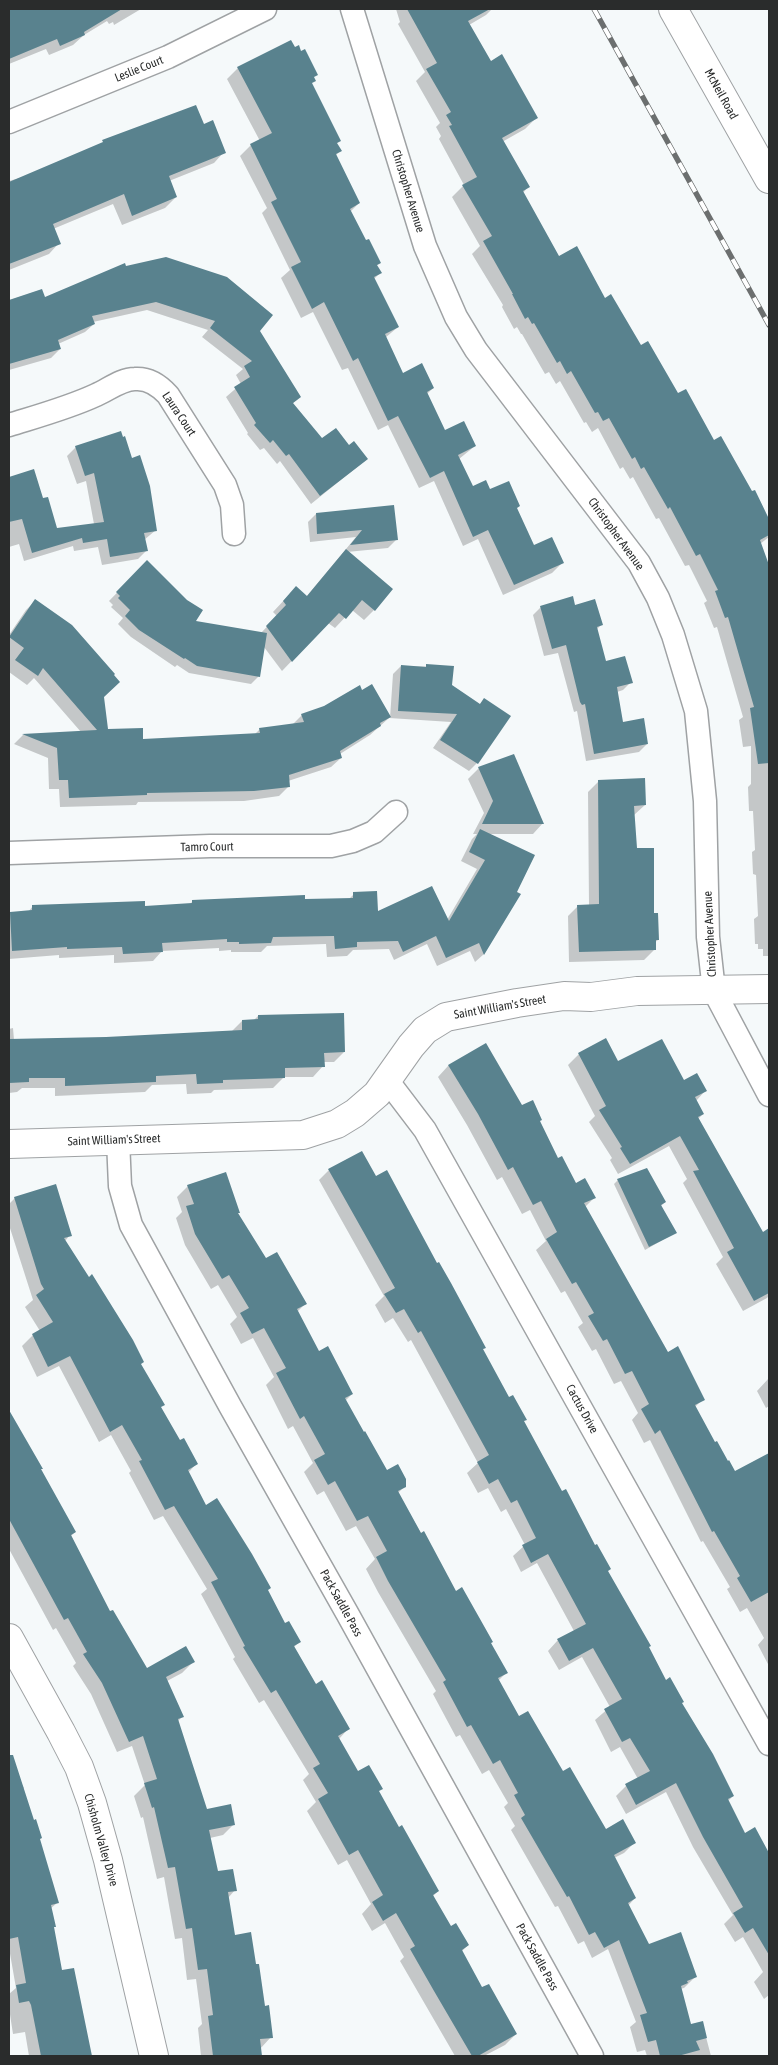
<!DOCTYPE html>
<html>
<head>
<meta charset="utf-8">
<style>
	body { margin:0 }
	#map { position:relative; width:778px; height:2065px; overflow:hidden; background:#f5f9fa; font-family:"Asap Condensed",sans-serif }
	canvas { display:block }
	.frame { position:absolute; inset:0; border:10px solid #2a2c2c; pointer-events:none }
</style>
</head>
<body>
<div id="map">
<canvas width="778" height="2065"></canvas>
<div class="frame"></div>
</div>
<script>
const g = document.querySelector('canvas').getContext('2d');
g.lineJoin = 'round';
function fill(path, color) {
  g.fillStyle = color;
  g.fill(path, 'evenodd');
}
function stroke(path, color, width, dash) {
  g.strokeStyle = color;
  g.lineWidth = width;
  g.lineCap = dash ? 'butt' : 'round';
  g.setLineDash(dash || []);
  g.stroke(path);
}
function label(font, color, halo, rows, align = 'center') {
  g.font = font + ' "Asap Condensed",sans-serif';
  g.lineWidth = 4;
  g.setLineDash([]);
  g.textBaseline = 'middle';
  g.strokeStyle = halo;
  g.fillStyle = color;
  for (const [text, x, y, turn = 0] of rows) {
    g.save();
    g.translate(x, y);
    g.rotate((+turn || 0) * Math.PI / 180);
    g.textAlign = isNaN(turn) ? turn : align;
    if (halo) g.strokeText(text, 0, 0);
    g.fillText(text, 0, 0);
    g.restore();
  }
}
fill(new Path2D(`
	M9,9H141L114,25L113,22L109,24L107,21L84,35L73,45L49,55L46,49L9,64Z
	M396,9H492L486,15L469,25L490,63L536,118L525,129L502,142L528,187L523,193L559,257L604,299L752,493L754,492L769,521V537L760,544L769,568V956H763V949H758V944H755L754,919L758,916L756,875L753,874L752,852L755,850L753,811H749L748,787L751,784V746L743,747L739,720L743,717L717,627L714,628L704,603L707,601L689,565L685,566L659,518L656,519L633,477L630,479L623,467L620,469L598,428L592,432L586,422L584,423L560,381L556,384L549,372L545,374L522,334H521L517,327L514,329L502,307L503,305L472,254L480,246L452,197L464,185L439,139L441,136L436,127L440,123L416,81L425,72L398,24L400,22Z
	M290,41L313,78L311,84L339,141L336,144L340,151L335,156L359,203L350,212L365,242L380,263L376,266L380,273L374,279L398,327L385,338L402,375L433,388L427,394L445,432L475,446L459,459L472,488L490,491L516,509L534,547L563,562L552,573L503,595L478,539L463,546L434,481L419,488L388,425L378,430L348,368L342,370L313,312L301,318L281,278L290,270L262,213L267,208L240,156L251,145L260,141L227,79L238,68Z
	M203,125L224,152L214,163L169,181L176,197L165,208L122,225L113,204L53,229L59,243L49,254L9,270V181Z
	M125,267L259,331L300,397L292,404L322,440L349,447L367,459L311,504L280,461L277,464L264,448L260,450L247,434L248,433L226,397L241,384L236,375L243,369L202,337L208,330L147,310L93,322L94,324L85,332L58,344L60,349L51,358L9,370V302L41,291L44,299Z
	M76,447L156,530L144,540L147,550L138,559L102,565L98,547L74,551L73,546L24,561L19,544L9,547V478L33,471L42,500L56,529L94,524L86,481L77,484L67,456Z
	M393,507L396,540L388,548L347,552L374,610L364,620L352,610L335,628L328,623L282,671L264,647L259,676L251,684L189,673L177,665L175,667L131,637L118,624L123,618L111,607L113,605L109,601L147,562L193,622L261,633L277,616L273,612L286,598L306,597L356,537L310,542L308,522L316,514Z
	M35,601L102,698L107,730L142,741L254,735L260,729L292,725L302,715L362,692L371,686L390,718L393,674L401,666L452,667L451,686L479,705L484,700L509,716L477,763L469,771L433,748L451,722L389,718L370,735L340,754L341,758L331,767L288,781V787L279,796L244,801L138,802L136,805L60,807L59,789H49L48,758L14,744L23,735L81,732L34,678L27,685L9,672V635L26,610Z
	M574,606L601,625L596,630L605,663L631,682L623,690L617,692L622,723L647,744L639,752L586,761L577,711L574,712L558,653L544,656L533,615L541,607Z
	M479,768L543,823L533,834H489L484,954L475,962L470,951L437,966L427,944L394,960L389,949L353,950L347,956L327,957L326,944L267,946L261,952H231V950L219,951V948L162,951L153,961L114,963V955L59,958V955L9,959V913L28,912L33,906L144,907L189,905L193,901L348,900L354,894L377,913L447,920L477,869L461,861L472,839L477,834H473L484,813L468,779Z
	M598,782L645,805L634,815L636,849L658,940L654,943V950L644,960L569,962L568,916L578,906H589L588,792Z
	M258,1016L344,1052L334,1062H323V1066L313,1077H284L273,1088L214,1090L211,1093L187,1094L186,1084L152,1085L145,1092L55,1096V1088H22L17,1092L9,1093V1029L13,1028L14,1040L106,1038L232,1031L242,1021L254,1020Z
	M605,1040L618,1062L684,1082L705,1091L696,1101L703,1114L698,1119L762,1234L769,1230V1268L768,1269L769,1271V1296L767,1298L743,1311L716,1264L723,1257L683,1183L687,1179L669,1146L618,1174L610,1160L612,1158L589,1122L595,1116L568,1065L579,1054Z
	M485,1045L521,1107L539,1122L558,1160L576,1184L594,1198L585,1207L667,1353L703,1399L695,1407L714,1443L735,1473L769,1455V1478L747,1490L769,1529V1666L758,1645L764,1638L747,1608L740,1612L727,1589L730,1587L703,1541L701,1542L650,1440L644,1443L632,1420L638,1413L621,1381L614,1384L596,1349L592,1351L578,1327L583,1323L565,1291L561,1293L536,1250L546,1241L530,1210L522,1214L502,1177L497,1180L467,1125L438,1077L448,1066Z
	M329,1170L375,1178L437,1265L485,1348L482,1350L607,1572L665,1681L681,1703L733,1796L728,1801L744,1834L754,1829L769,1855L764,1861L769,1869V1995L764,1999L754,1982L763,1972L743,1937L735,1942L724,1924L733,1915L693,1847L666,1792L626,1814L616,1796L626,1786L638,1779L620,1747L611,1752L595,1720L610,1707L582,1657L559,1670L548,1651L558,1640L574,1631L537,1563L521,1572L513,1556L525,1545L506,1509L501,1512L488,1488L478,1493L467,1473L478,1463L411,1340L408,1342L393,1318L385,1323L375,1305L384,1296L319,1180Z
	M618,1180L665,1202L661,1206L675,1233L645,1250L614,1184Z
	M188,1186L237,1214L265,1260L305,1304L297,1312L319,1352L352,1394L345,1401L386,1472L405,1486L398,1493L455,1593L492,1642L490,1644L506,1673L498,1681L519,1718L606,1831L634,1843L624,1853L614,1858L635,1898L628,1906L649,1945L695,1977L684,1988L680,1989L690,2025L702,2022L711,2056H647L645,2050L637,2052L630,2027L636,2022L608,1949L592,1958L584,1941L578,1944L558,1906L555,1907L511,1830L515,1826L504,1807L508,1803L489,1770L482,1774L460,1735L456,1737L433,1694L436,1691L378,1592L366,1569L375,1559L356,1526L346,1531L324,1491L317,1495L304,1472L313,1463L293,1426L288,1429L266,1385L274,1377L253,1338L241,1344L230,1324L237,1317L218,1285L211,1289L185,1245L176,1218L182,1212L177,1197Z
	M15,1198L70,1235L65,1241L140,1365L160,1407L179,1442L196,1464L188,1473L205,1506L267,1590L285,1624L299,1642L294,1647L316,1685L348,1729L339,1739L358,1773L378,1792L398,1829L438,1891L433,1896L451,1927L468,1945L461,1952L482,1989L516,2034L505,2045L484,2056H455L400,1961L404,1957L385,1923L372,1931L362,1914L371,1904L347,1860L338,1865L307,1811L316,1802L303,1780L309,1774L264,1700L259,1703L233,1659L235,1657L201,1594L207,1589L163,1516L154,1520L129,1473L131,1471L111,1435L99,1442L59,1366L37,1377L22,1346L33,1335L40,1331L25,1307L33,1300L9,1225V1204Z
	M769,1378V1406L766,1408L757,1391Z
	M9,1421L40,1470L75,1532L71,1536L110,1613L146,1670L193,1662L182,1673L167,1681L183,1716L177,1722L206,1810L234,1824L223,1835L210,1838L217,1873L235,1890L228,1898L234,1936L264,2007L271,2037L260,2049L261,2056H201L198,2028L202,2024L196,1979L187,1980L182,1938L175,1939L164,1877L157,1879L143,1817L141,1818L134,1796L145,1785L132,1746L117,1752L91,1694L73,1666L76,1663L56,1628L53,1630L9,1549Z
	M13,1768L24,1788L23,1789L57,1903L50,1909L55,1926L53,1928L61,1971L73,1969L91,2056H29L25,2032L13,2034L9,2008V1994L16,1988L9,1948V1770Z`), '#0003');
fill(new Path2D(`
	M9,9H122L84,32L85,35L60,46L57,39L9,59Z
	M407,9H490L468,21L491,61L502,54L538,118L502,138L530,187L523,191L559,256L577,246L605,298L611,294L641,345L648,341L678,393L686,389L714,440L721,436L752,491L755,490L769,519V535L760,540L769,565V763L758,764L750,708L754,707L728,617L725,618L715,591L718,590L700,554L696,556L670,507L668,509L644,467L641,469L635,457L632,459L609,418L603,421L598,412L595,413L571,371L567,374L560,361L557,363L534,323L532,324L528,317L525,319L512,294H513L483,241L492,236L462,185L477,177L449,126L452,125L446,115L451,112L426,69L437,63Z
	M291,40L295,47L299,45L301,51L305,49L318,75L314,77L316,81L312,83L341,141L337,143L342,151L336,154L360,203L350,209L366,240L369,239L381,263L377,265L382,273L374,277L399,327L385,334L403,373L422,363L434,388L427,392L445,430L464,421L476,446L458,455L473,486L486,480L490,489L509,481L520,506L517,508L534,545L552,537L564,563L514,585L488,530L473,537L444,471L430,478L398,416L388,421L358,358L353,361L324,302L312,309L291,267L301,262L271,202L277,199L250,144L272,133L237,67Z
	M196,105L204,124L213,120L226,153L169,176L177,197L132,216L124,194L53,224L61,244L9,264V182L103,142L102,140Z
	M166,257L227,277L273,315L260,331L301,397L293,403L322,438L336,428L349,445L354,441L368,459L320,496L289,454L286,456L273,440L270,443L254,425L256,423L234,387L250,377L244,366L252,361L210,328L215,321L156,302L92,316L95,324L58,340L61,349L9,364V300L42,289L45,297L125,263L126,266Z
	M121,431L123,437L125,436L132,458L140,455L150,486L157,531L144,533L148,551L110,557L107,539L83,543L82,538L32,553L22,519L9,522V477L34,469L43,498L48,497L57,528L104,522L94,473L85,476L75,446Z
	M394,505L398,540L350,545L362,530L317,534L316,513Z
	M346,549L393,589L375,611L362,600L346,619L339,613L292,662L266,626L286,605L283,601L296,586L307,596Z
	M147,560L187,600L203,610L196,621L267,633L260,677L197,666L185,658L184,659L139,630L125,616L130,610L118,598L120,596L116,592Z
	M573,596L575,605L595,599L603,625L597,627L606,661L625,656L633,683L617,687L623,722L644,718L648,744L594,754L585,704L582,705L580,702L566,645L552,649L540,606Z
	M35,599L72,625L115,674L114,675L120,682L104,697L108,729L143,728V739L260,733L259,728L304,722L301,714L324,706L360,685L362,690L372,684L391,717L380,723L381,726L340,751L342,758L289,775L290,787L254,791L147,793V795L69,798L68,780H59L57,748L22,734L97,730L43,668L38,676L15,660L24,648L9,637Z
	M426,664L454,666L452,685L480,704L484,698L511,716L478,764L440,740L457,714L398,711L401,665L426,667Z
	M514,754L544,824H482L493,801L478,767Z
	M645,778L646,805L634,806L637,848H654V913H658L659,940H656V950L579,952L577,905L599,904L598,780Z
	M480,829L535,855L517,892L521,894L484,955L479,943L446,958L436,936L403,952L398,941L357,942V947L335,949L334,936L273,937L271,943L239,944V942H227V939L162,943L163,952L123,954L122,947L67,949V947L12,951L10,912L32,910V905L145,901V906L192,903V900L305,895V899L353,898V892L377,891L378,911L432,886L449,921L485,860L469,852Z
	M344,1013L345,1052L324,1053L325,1067L285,1068V1078L223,1080V1083L197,1084L196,1074L156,1076V1082L65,1086V1078H29V1082L9,1083V1039L106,1037L242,1030V1020L258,1019V1015Z
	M606,1038L618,1061L662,1039L684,1080L697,1073L707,1091L695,1097L704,1114L698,1117L763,1232L769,1228V1293L754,1301L727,1252L734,1248L693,1171L699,1170L680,1136L630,1164L620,1148L622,1147L599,1110L606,1106L578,1053Z
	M486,1043L522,1105L533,1100L542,1120L540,1121L558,1158L562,1156L576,1183L585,1178L596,1198L584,1203L668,1352L678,1346L705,1400L695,1405L715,1442L717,1441L728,1461L729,1460L735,1471L769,1453V1592L751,1602L737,1578L740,1576L714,1531L712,1532L660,1430L655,1434L641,1409L649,1404L632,1371L625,1374L607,1339L603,1341L588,1316L594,1313L576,1282L572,1284L546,1239L557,1232L541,1201L533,1205L513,1167L508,1170L478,1114L448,1065Z
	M362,1151L376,1176L387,1170L437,1263L439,1262L451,1283L486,1348L483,1349L509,1397L513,1395L527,1420L524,1421L562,1491L566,1489L595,1545L597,1544L611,1569L608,1571L651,1646L649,1647L666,1680L670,1677L684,1702L682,1703L713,1754L734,1796L728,1799L745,1833L755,1827L769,1853V1955L753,1928L745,1933L733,1913L743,1907L703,1837L676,1783L636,1805L625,1784L650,1771L630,1738L622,1742L604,1709L622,1699L593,1648L569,1661L557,1639L586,1624L548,1554L531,1563L522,1545L536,1538L517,1500L511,1503L498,1479L489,1484L477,1462L489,1455L421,1331L418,1333L404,1309L396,1313L384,1294L395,1288L328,1169Z
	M647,1168L666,1202L661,1205L677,1233L649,1247L617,1179Z
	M226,1172L240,1213H238L266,1258L277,1252L307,1304L297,1309L319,1351L328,1346L353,1394L345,1398L364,1432L365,1431L387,1470L398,1464L406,1479V1487L398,1491L421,1533L424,1531L456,1591L462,1587L493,1642L491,1643L508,1673L498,1678L519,1716L528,1711L563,1771L570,1767L606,1829L623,1819L636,1843L614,1855L636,1898L628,1903L649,1944L681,1932L697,1977L687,1981L688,1983L681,1986L691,2024L703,2021L707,2038L696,2041L700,2050L678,2056H660L656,2040L648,2042L640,2015L647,2013L619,1940L604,1948L595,1932L589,1935L569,1896L567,1897L521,1818L525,1815L514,1795L518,1793L500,1760L493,1764L471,1725L467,1727L443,1682L446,1680L388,1581L376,1557L387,1551L368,1516L357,1521L335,1481L328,1485L314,1460L325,1454L304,1416L300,1419L276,1373L286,1368L264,1328L252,1334L240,1313L249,1308L229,1275L222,1279L195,1234L186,1206L194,1204L187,1185Z
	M56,1184L72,1236L64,1238L89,1277L92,1274L133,1340L144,1362L141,1364L165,1405L161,1407L180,1440L184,1438L198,1464L188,1470L206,1505L217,1498L252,1554L271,1588L268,1590L285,1623L289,1621L301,1642L294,1646L316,1684L322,1680L350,1729L338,1736L358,1771L369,1765L383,1789L379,1791L399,1827L402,1825L439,1891L433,1895L451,1926L456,1923L469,1945L462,1950L482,1987L489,1984L517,2034L478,2056H472L434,1991L410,1949L415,1946L396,1913L383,1921L372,1902L383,1895L358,1850L349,1855L318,1799L328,1793L313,1768L320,1764L276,1690L271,1693L243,1647L245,1646L211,1582L218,1579L174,1506L165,1510L139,1461L142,1460L122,1425L110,1432L70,1356L48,1367L32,1334L53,1322L36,1295L44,1289L41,1284L14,1197Z
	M9,1410L43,1469H41L76,1532L71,1535L110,1611L113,1610L147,1668L186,1646L195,1662L166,1677L184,1717L178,1719L207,1809L231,1804L235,1825L209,1830L218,1871L233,1869L237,1891L228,1892L235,1935L251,1932L256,1964H259L265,2006L269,2005L273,2038L260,2039L262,2056H213L208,2016L213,2015L207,1969L198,1970L192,1928L186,1929L175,1867L168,1868L154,1807L152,1808L144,1783L157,1779L143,1736L129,1742L102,1683L83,1654L87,1652L68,1618L64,1620L9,1519Z
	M9,1755H13L34,1820L36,1819L42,1838L40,1839L59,1903L51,1905L56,1927H54L62,1970L74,1968L92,2056H41L31,2005L29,2001L19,2003L16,1985L26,1983L18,1937L9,1939Z`), '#59828e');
const street = new Path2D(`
	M352,9L425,246L456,317L476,350L639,563L658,598L673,635L696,711L705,801L708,937L714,991L769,1095
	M9,122L168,57L265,9
	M9,425C38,416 68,408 96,395C108,390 121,379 135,379C148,378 159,385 168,395L225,485L232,505L234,534
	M9,853L210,846H331L353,841L374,832L396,812
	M387,1080L425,1130L769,1744
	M118,1140L120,1186L131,1225L230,1406L347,1613L592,2056`);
const secondary = new Path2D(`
	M673,9L769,179
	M9,1144L303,1135L337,1124L355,1113L377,1094L411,1046L425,1030L446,1017L517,1003L564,996L591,997L637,991L769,989
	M9,1638L61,1732L79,1767L92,1803L108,1860L154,2056`);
stroke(street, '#9fa2a4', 25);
stroke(secondary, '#9fa2a4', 30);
stroke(street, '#fff', 22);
stroke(secondary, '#fff', 28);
const rail = new Path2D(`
	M594,9L769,325`);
stroke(rail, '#6c6f6f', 5.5);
stroke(rail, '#fff', 4, [11]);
label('12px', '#2a2c2c', '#fff', [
	["Leslie Court",139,69,-22],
	["McNeil Road",721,94,61],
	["Christopher Avenue",408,191,73],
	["Laura Court",179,414,56],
	["Christopher Avenue",616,534,54],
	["Tamro Court",207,847,-1],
	["Christopher Avenue",710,934,-93],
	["Saint William's Street",500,1007,-10],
	["Saint William's Street",114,1140,-2],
	["Cactus Drive",582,1409,61],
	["Pack Saddle Pass",341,1603,61],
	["Chisholm Valley Drive",101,1840,74],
	["Pack Saddle Pass",537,1957,61]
]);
</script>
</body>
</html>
